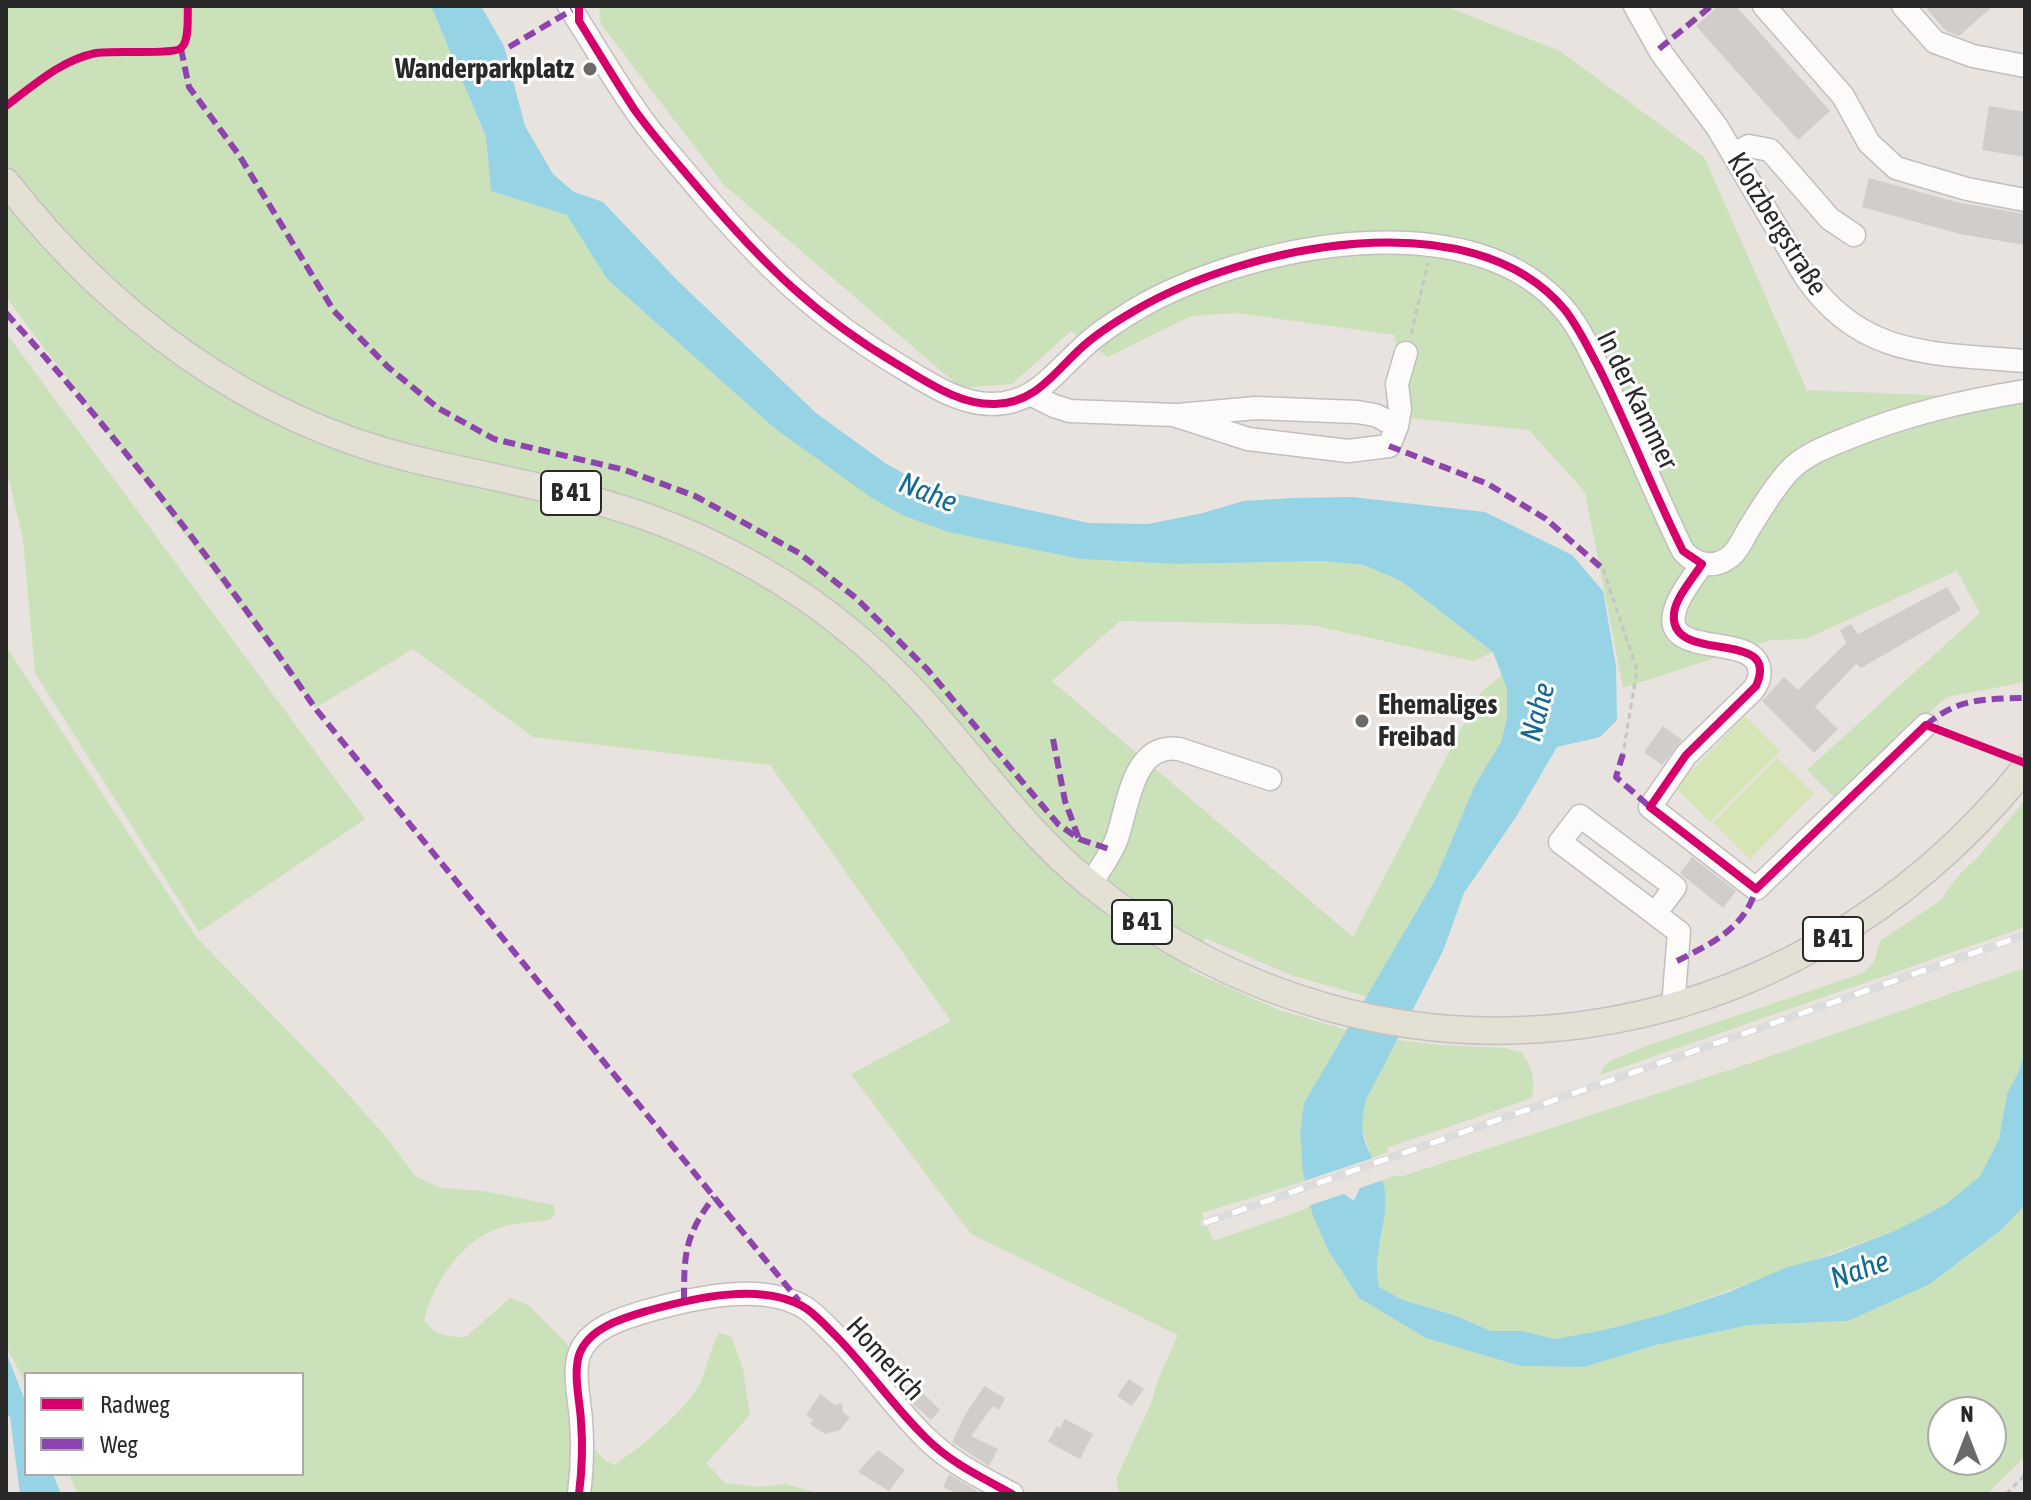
<!DOCTYPE html>
<html>
<head>
<meta charset="utf-8">
<style>
	body { margin:0 }
	#map { position:relative; width:2031px; height:1500px; overflow:hidden; background:#e8e3de; font-family:"Asap Condensed",sans-serif }
	canvas { display:block }
	.frame { position:absolute; inset:0; border:8px solid #292929; pointer-events:none }
	.legend { position:absolute; left:24px; top:1372px; width:280px; height:104px; box-sizing:border-box; background:#fff; border:2px solid #a9a9a9; margin:0; padding:10px 14px; list-style:none; font-size:24px; color:#292929 }
	.legend li { display:flex; align-items:center; gap:16px; height:40px }
	.legend b { width:40px; border:2px solid #a9a9a9 }
	.north { position:absolute; left:1927px; top:1396px; width:80px; height:80px; box-sizing:border-box; background:#fff; border:2px solid #a9a9a9; border-radius:50%; rotate:0deg; font-size:22px; font-weight:700; line-height:32px; text-align:center; color:#292929 }
	.north::after { content:''; display:block; margin:auto; width:28px; height:36px; background:#6c6a68; clip-path:polygon(50% 0,100% 100%,50% 72%,0 100%) }
</style>
</head>
<body>
<div id="map">
<canvas width="2031" height="1500"></canvas>
<div class="frame"></div>
<ul class="legend">
<li><b style="height:10px;background:#d6006c"></b>Radweg</li>
<li><b style="height:10px;background:#8e44ad"></b>Weg</li>
</ul>
<div class="north">N</div>
</div>
<script>
const g = document.querySelector('canvas').getContext('2d');
g.lineJoin = 'round';
function fill(path, color) {
  g.fillStyle = color;
  g.fill(path, 'evenodd');
}
function stroke(path, color, width, dash) {
  g.strokeStyle = color;
  g.lineWidth = width;
  g.lineCap = dash ? 'butt' : 'round';
  g.setLineDash(dash || []);
  g.stroke(path);
}
function label(font, color, halo, rows, align = 'center') {
  g.font = font + ' "Asap Condensed",sans-serif';
  g.lineWidth = 6;
  g.setLineDash([]);
  g.textBaseline = 'middle';
  g.strokeStyle = halo;
  g.fillStyle = color;
  for (const [text, x, y, turn = 0] of rows) {
    g.save();
    g.translate(x, y);
    g.rotate((+turn || 0) * Math.PI / 180);
    g.textAlign = isNaN(turn) ? turn : align;
    if (halo) g.strokeText(text, 0, 0);
    g.fillText(text, 0, 0);
    g.restore();
  }
}
fill(new Path2D(`
	M6,6H431L486,137L491,191L567,214L607,279L773,427L1081,559L1177,564L1323,561L1364,565L1401,581L1493,652L1473,661L1312,625L1120,621L1052,681L1353,937L1480,693L1503,674L1507,689V718L1501,742L1475,786L1435,880L1368,997L1291,975L1205,938L1189,970L1279,1010L1347,1030L1304,1103L1300,1134L1305,1181L1202,1213L1213,1241L1303,1210L1311,1205L1329,1252L1359,1298L1426,1338L1520,1366L1584,1367L1656,1345L1749,1325L1848,1321L1930,1284L2001,1230L2021,1208L2025,1196V1457L1987,1494H1119L1116,1479L1151,1403L1158,1380L1178,1335L971,1234L851,1074L951,1021L770,765L533,737L413,649L315,708L6,297ZM1943,1412H1991V1460H1943Z
	M599,6H1445L1560,51L1704,157L1807,390L2025,399V682L1947,697L1903,735L1837,800L1807,770L1980,613L1957,571L1805,639L1770,640L1623,688L1585,492L1529,430L1409,418L1401,393L1395,335L1237,313L1191,316L1108,357L1071,331L1012,384L961,388L723,184L601,24Z
	M6,333L365,819L199,932L35,673L23,539L6,467Z
	M6,646L196,937L329,1073L388,1139L415,1176L441,1188L484,1191L554,1205L555,1212L551,1219C535,1223 517,1222 502,1227C462,1239 434,1282 424,1320C435,1336 447,1337 466,1337L510,1298L528,1305L568,1345L565,1379L571,1419L594,1449L606,1461L614,1465C638,1450 691,1406 701,1381C708,1365 710,1348 719,1333L731,1336L743,1369L750,1415L706,1463L725,1483L759,1487L785,1484L821,1494H78L69,1474H302V1374H26V1384L6,1346Z
	M2025,800V927L1600,1075L1603,1067L1612,1060L1649,1045L1863,973L1874,962L1880,941L1940,901L1959,875L1978,857Z
	M2025,968V1051L2019,1071L2007,1094L1999,1139L1980,1176L1946,1204L1897,1230L1661,1315L1604,1330L1554,1339L1523,1331H1491L1454,1315L1403,1300L1379,1287L1377,1258L1383,1228L1382,1180L1398,1175L1400,1177L1742,1066Z
	M1397,1040L1440,1045L1505,1048L1521,1052C1533,1068 1535,1079 1532,1098L1387,1148L1388,1152L1372,1158L1360,1124L1366,1100Z`), '#cbe1b9');
fill(new Path2D(`
	M1745,716L1780,751L1710,822L1675,787Z
	M1777,758L1814,794L1750,859L1713,823Z`), '#d5e5b6');
fill(new Path2D(`
	M431,6H481L504,46L525,126L553,174L574,192L603,202L676,279L816,413L885,463L929,488L1089,523L1148,524L1203,513L1243,501L1293,498L1352,497L1485,512L1572,555L1603,591L1616,666L1617,720L1600,737L1557,747L1516,817L1464,893L1443,951L1366,1100C1355,1145 1371,1145 1383,1182C1390,1206 1380,1233 1378,1256C1376,1266 1378,1277 1379,1287L1403,1300L1454,1315L1491,1331H1523L1554,1339L1604,1330L1661,1315L1729,1292L1785,1268L1832,1255L1897,1230L1946,1204L1980,1176L1999,1139L2007,1094L2019,1071L2025,1051V1196L2022,1208L2001,1230L1930,1284L1848,1321L1749,1325L1656,1345L1584,1367L1520,1366L1426,1338L1359,1298L1329,1252L1312,1213L1303,1171L1300,1134L1304,1103L1435,880L1475,785L1501,742L1507,718V689L1493,652L1401,581L1364,565L1323,561L1177,564L1081,559L948,532L902,515L872,498L773,427L607,279L567,215L491,191L486,137Z
	M6,1352L26,1403V1474H53L61,1494H20L10,1417L6,1412Z`), '#96d4e5');
fill(new Path2D(`
	M1376,1157L1386,1179L1360,1188L1354,1201L1344,1194L1307,1206L1301,1182Z`), '#e8e3de');
fill(new Path2D(`
	M1718,6H1736L1830,111L1798,140L1696,26Z
	M1924,6H1993L1959,36L1946,31Z
	M1989,106L2025,112V157L1982,150Z
	M1869,178L1956,202L2025,214V245L1960,234L1862,207Z
	M1947,587L1961,610L1861,668L1856,664L1815,707L1838,729L1814,753L1762,701L1784,677L1798,690L1846,643L1840,630L1851,624L1858,634Z
	M1663,726L1682,740L1662,765L1644,752Z
	M1692,857L1736,891L1723,908L1680,873Z
	M1129,1379L1144,1389L1132,1406L1117,1396Z
	M984,1386L1005,1398L999,1410L993,1406L971,1436L998,1449L989,1466L952,1442L965,1415Z
	M921,1391L940,1410L931,1420L911,1402Z
	M820,1394L835,1405L842,1403L843,1413L850,1417L840,1430L825,1434L810,1424L813,1420L806,1415Z
	M1065,1419L1093,1434L1080,1459L1048,1442L1057,1426L1060,1428Z
	M878,1450L905,1470L889,1491L858,1472Z
	M949,1474L977,1491L975,1494H958L943,1487Z`), '#d0cdca');
const minor = new Path2D(`
	M569,6C591,40 611,75 634,108C653,137 678,163 700,190C764,265 817,317 903,368C930,384 959,404 992,404C1033,404 1052,376 1079,351C1095,335 1114,323 1133,311C1243,245 1477,196 1568,314C1582,332 1591,353 1601,373C1631,431 1654,492 1683,551C1696,566 1715,569 1731,556C1739,549 1743,539 1748,530C1761,510 1773,488 1790,470C1806,454 1828,446 1848,438C1906,414 1964,401 2025,391
	M1635,6L1662,54L1717,127L1805,276C1861,359 1935,353 2025,361
	M1764,6L1843,96L1869,143L1896,168L1967,189L2025,200
	M1903,6L1935,42L1973,56L2025,66
	M1733,154L1749,146L1770,150L1830,219L1854,235
	M1032,395L1054,406L1070,411L1174,415L1248,439L1348,451L1389,446L1397,426L1400,409L1397,384L1406,353
	M1178,415L1256,408L1357,412L1375,415L1397,426
	M1702,564C1693,578 1681,592 1676,607C1657,661 1752,631 1759,668C1761,677 1758,684 1752,691L1686,755L1650,807L1756,889L1926,725
	M1090,884C1100,870 1109,857 1116,841C1128,810 1131,742 1179,749L1270,779
	M1655,914L1675,887L1580,816L1560,842L1679,932L1673,1007
	M579,1494C582,1470 583,1446 581,1421C580,1401 573,1375 579,1355C588,1328 623,1318 647,1311C693,1298 764,1281 807,1309C818,1317 828,1328 838,1338C869,1370 894,1407 926,1438C951,1463 981,1477 1012,1494`);
const major = new Path2D(`
	M6,182C109,314 248,419 413,459C527,486 626,498 732,554C803,590 867,640 921,699C977,761 1024,831 1090,884C1387,1122 1791,1061 2025,768`);
stroke(minor, '#c1bfc0', 25);
stroke(major, '#c4c2c0', 29);
stroke(new Path2D(`
	M1710,7V6
	M1411,334L1428,263
	M1603,569L1637,670L1623,754
	M2006,1494L2025,1475`), '#c6c5c5', 3, [6, 4]);
stroke(minor, '#fcfbfa', 22);
stroke(major, '#e5e0d4', 26);
const rail = new Path2D(`
	M1204,1223L2025,935`);
stroke(rail, '#dddcdd', 8);
stroke(rail, '#fff', 5, [15]);
stroke(new Path2D(`
	M509,47L572,10
	M181,49L189,87L239,155L334,311L388,367L438,408L494,439L625,470L695,496L799,553L856,598L927,669L1058,824L1079,839L1112,850
	M1659,49L1710,7
	M6,313C118,437 221,570 315,708L799,1301
	M1389,446L1488,484L1546,519L1603,569
	M1926,725C1958,698 1984,699 2025,698
	M1053,739L1065,801L1079,839
	M1623,754L1616,777L1650,807
	M1677,961C1711,944 1745,928 1756,889
	M684,1300C684,1253 685,1235 714,1197`), '#8e44ad', 6, [12, 6]);
stroke(new Path2D(`
	M579,6V21C597,50 615,80 634,109C654,137 678,164 700,190C763,264 815,316 900,366C929,383 960,405 995,404C1035,403 1053,374 1080,349C1096,334 1115,322 1134,311C1244,246 1472,197 1565,310C1579,328 1588,348 1599,368C1629,428 1653,491 1683,551L1702,564C1693,578 1676,597 1674,613C1668,667 1783,626 1756,686L1686,755L1650,807L1756,889L1926,725L2025,763
	M6,106C34,85 61,60 96,53C112,50 174,55 181,48C190,41 187,17 188,6
	M579,1494C582,1470 583,1446 581,1421C580,1401 573,1375 579,1355C588,1328 623,1318 647,1311C693,1298 764,1281 807,1309C818,1317 828,1328 838,1338C869,1370 894,1407 926,1438C951,1463 981,1477 1012,1494`), '#d6006c', 8);
for (const [x, y, r, color] of [
	[590,69,8,"#6c6a68"],
	[1362,721,8,"#6c6a68"]
]) {
  const dot = new Path2D();
  dot.arc(x, y, r, 0, 2 * Math.PI);
  g.fillStyle = color;
  g.fill(dot);
  stroke(dot, '#fff', 3);
}
for (const [x, y, w] of [
	[571,493,60],
	[1142,922,60],
	[1833,939,60]
]) {
  const box = new Path2D();
  box.roundRect(x - w / 2, y - 22, w, 44, 6);
  g.fillStyle = '#fff';
  g.fill(box);
  stroke(box, '#292929', 2);
}
label('bold 26px', '#292929', null, [
	["B 41",571,493],
	["B 41",1142,922],
	["B 41",1833,939]
]);
label('bold 28px', '#292929', '#fff', [
	["Wanderparkplatz",574,69],
	["Ehemaliges",1378,705,"left"],
	["Freibad",1378,737,"left"]
], 'right');
label('28px', '#292929', '#fff', [
	["Klotzbergstraße",1777,224,58],
	["In der Kammer",1637,400,64],
	["Homerich",885,1359,48]
]);
label('italic 30px', '#146b92', '#fff', [
	["Nahe",928,493,22],
	["Nahe",1538,712,-75],
	["Nahe",1860,1270,-19]
]);
</script>
</body>
</html>
